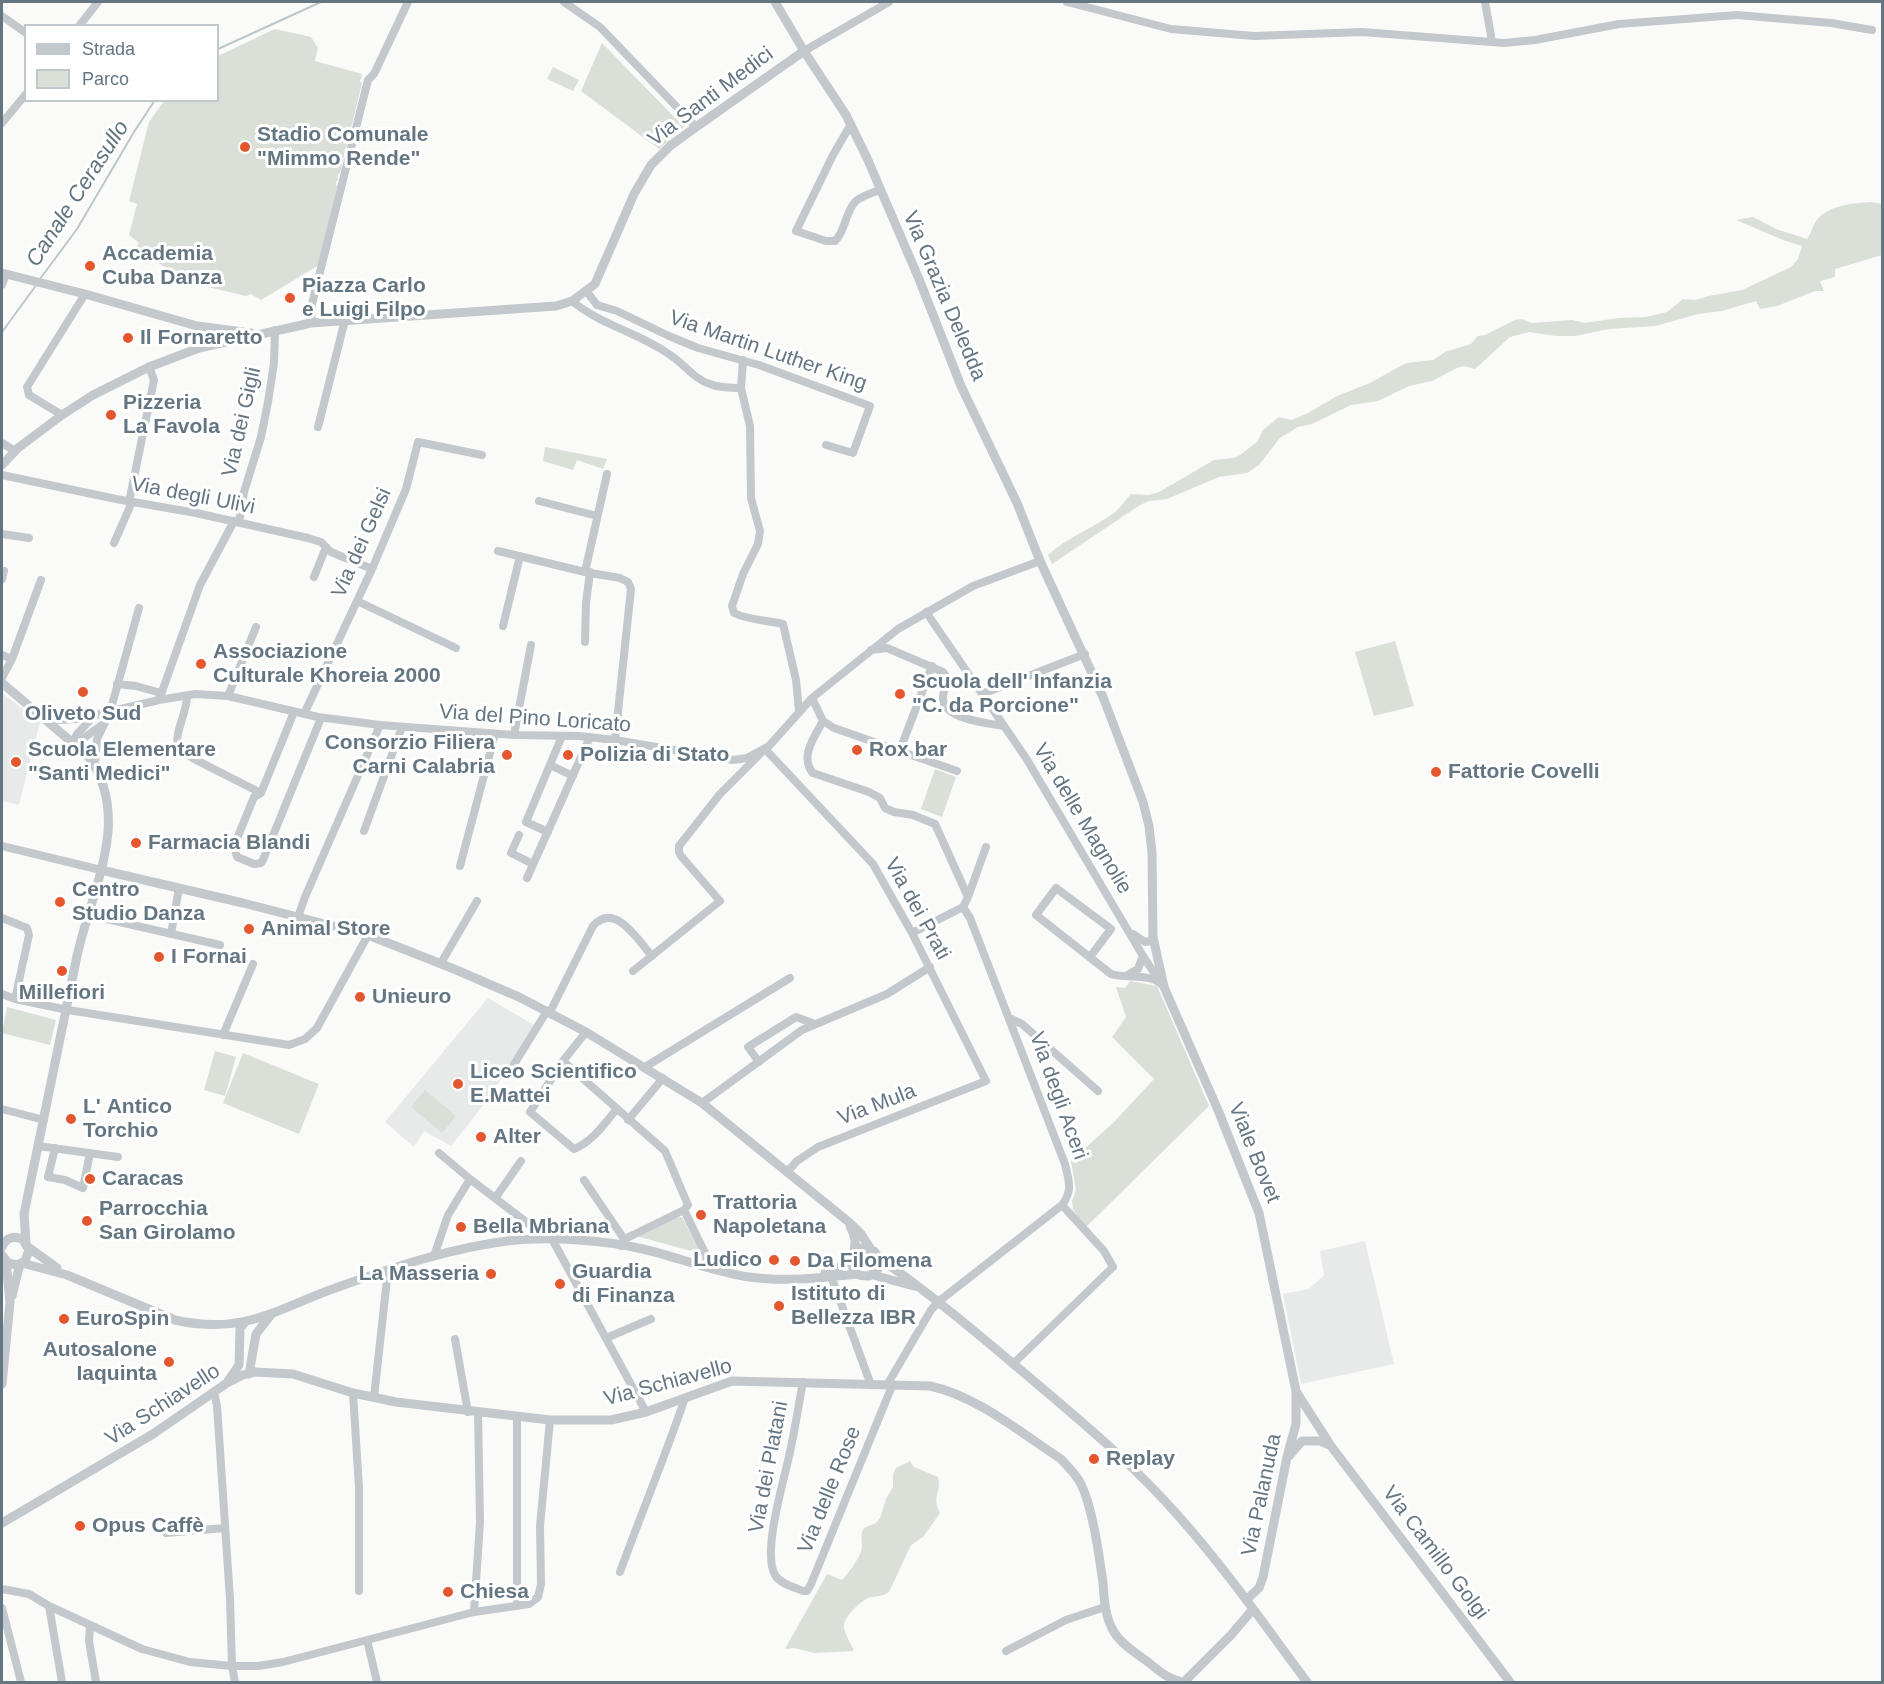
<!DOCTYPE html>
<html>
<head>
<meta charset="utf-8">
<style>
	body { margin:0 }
	#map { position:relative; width:1884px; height:1684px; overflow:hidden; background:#fafaf8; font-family:Arial,sans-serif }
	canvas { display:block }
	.frame { position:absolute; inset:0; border:3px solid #657683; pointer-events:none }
	.legend { position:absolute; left:24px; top:24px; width:195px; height:78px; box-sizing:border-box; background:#fff; border:2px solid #c1c8cd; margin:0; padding:8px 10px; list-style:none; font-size:18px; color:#657683 }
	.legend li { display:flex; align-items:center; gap:12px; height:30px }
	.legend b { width:30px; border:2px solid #c1c8cd }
</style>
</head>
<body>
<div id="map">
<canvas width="1884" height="1684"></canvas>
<div class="frame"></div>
<ul class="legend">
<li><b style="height:8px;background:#c3c8cc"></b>Strada</li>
<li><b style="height:16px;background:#dadfd7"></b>Parco</li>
</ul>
</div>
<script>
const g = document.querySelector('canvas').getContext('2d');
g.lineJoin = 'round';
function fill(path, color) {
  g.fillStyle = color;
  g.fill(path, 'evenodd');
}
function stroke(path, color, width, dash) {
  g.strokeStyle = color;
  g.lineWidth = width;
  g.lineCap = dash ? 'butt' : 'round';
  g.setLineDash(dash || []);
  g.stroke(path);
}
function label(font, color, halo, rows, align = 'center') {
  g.font = font + ' Arial,sans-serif';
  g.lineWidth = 6;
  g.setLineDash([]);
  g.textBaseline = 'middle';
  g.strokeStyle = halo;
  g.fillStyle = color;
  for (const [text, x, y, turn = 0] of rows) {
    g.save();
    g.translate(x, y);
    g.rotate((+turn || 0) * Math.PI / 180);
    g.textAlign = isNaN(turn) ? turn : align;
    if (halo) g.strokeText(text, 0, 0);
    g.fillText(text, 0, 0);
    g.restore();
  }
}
fill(new Path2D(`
	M2,693L40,722L19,805L2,801Z
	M488,998L534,1025L490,1097L451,1146L424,1131L414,1147L385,1122Z
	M1365,1241L1394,1364L1301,1384L1283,1294L1309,1289L1324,1275L1320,1251Z`), '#e8e9e9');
fill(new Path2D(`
	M275,29L311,37L318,48L315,61L362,74L360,82L362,83L340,173L338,174V180L336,182L337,187L319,265L261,300L251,294L246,296L187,282L136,248L139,243L129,235L137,204L129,201L149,122L164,101L218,100V56Z
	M602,43L684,127L659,149L581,91Z
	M553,67L579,80L573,91L547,79Z
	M1871,202L1882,204V255L1835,269V277L1820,281L1824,291H1815L1777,306L1760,309L1756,301L1722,311L1698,314L1656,326L1609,329L1575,336H1556L1529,332L1510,337L1475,369L1464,366L1457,368L1432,381L1409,386L1378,401L1351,405L1312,424L1298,427L1280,438L1259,465L1247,473L1219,477L1167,499L1149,501L1140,505L1052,564L1048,555C1067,537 1094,528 1115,512C1121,507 1125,500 1131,494L1149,495L1159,492L1214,460L1234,458L1240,455L1257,442L1263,430L1279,417L1292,420L1308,413L1337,396L1370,383L1406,363L1433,360L1445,352L1471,344L1478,336L1485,335L1515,320L1522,319L1531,323L1572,320L1585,323L1618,318L1646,317L1667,312L1683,299L1696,300L1709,296L1742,290L1791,267L1798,259L1802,246L1783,240L1736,220L1753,217L1776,229L1807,239C1811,234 1812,227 1816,221C1827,205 1854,203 1871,202Z
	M545,447L607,459L603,469L577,460L573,470L543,461Z
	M1395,641L1414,706L1374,716L1355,652Z
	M935,769L956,777L942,817L921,809Z
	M1130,981L1157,986L1209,1106L1085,1228L1073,1209L1072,1201L1076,1190L1071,1161L1114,1122L1154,1079L1112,1037L1126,1017L1116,987L1125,988Z
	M7,1007L56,1020L50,1045L2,1033Z
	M215,1051L236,1057L225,1096L204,1090Z
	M243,1053L319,1084L299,1134L223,1103Z
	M425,1090L456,1116L442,1133L411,1107Z
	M682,1217L702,1254L636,1236L675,1218Z
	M910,1461L914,1467L938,1477C942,1492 931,1496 940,1513L923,1537L911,1545L889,1592C882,1597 878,1596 871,1597C861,1600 842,1618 844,1628C846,1636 851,1644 854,1651L814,1653L794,1648L785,1649L827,1574L842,1580C848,1574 862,1555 862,1547C862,1539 860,1535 864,1528L876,1523L880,1518L886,1499L893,1487V1474L896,1468Z`), '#dadfd7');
stroke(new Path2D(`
	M218,49L321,2
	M40,279L77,229L134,132L155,100
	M2,332L37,284`), '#bbc7cb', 2);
stroke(new Path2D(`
	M564,2L600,27L696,127
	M1067,2L1171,29L1254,36L1362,32L1504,43L1535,40L1619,24L1737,15L1831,23L1872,30
	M1485,2L1492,41
	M2,16L26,33
	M79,26L98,2
	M804,51L889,2
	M2,123L26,94
	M851,124L833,155L796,231L826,241H835C846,231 845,211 856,201C862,196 872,193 879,190
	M2,285L6,274
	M587,292L597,305L617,311L669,336L698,348L759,365L870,406L853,453L826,445
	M572,301C602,326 643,334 673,357C686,366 694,379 710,384C720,388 731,388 741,388
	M311,323L312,304L368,80L374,74L408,2
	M743,360L741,388L750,426L751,498L760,531L758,544L743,574L732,606L734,613C748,620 767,620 783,624L796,680L799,711
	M62,415L29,395L27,387L85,294
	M318,427L345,320
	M2,443L15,451
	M2,475L116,499L196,513L308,538L321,542L331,552L372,569
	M539,501L597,516
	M129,502L154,380L149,367
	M239,522L244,492L261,437L268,402L274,363L275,330
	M2,534L29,538
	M114,543L132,502
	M498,551L585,572L620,578L628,582L631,589L615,740
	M585,572L607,474
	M314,577L326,547
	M2,579L4,571
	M357,601L456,648
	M926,612L1026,758L1143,956L1161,983
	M503,626L520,556
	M585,642L586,603L590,572
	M871,650L887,648L943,672L948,679C946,685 943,692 943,698C942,719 990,724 1004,726
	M2,655L12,659
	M2,678L12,659L41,580
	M117,684L136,686L161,693
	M982,694L1085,654
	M187,696C187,713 174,732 178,748L194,759L261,793
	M228,696L256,627
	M812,698L823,721L834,728L957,771
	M159,700L200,585L234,521
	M294,712L261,793L254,797L234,846L237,857L254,864L261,863L263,860L321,718
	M304,714L372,569L406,489L418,442L482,455
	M42,715L58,720L78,719L159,700L195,694L228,696L318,717L380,725L514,735L579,736L615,740L733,760L747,758L769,746L812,698L898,629L973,586L1040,561
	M823,721C815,736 799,757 813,773L869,792L880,798L885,808L894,812L913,815L935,824L968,897L963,907
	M514,735L531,645
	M73,742L77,734L95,715
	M73,742L81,740L102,725
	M900,750L932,666
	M95,765L97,739L110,712L139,608
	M550,765L573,776
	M364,831L402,727
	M548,832L526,822L562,736
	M519,835L511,853L533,864
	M2,846L101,870
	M460,866L495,734
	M527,878L590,737
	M968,897L986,847
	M89,915L220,945
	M298,917L305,897L380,725
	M2,918L27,928L29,935L15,999
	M171,934L179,888
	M1133,934L1145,942L1150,941L1153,937
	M1090,957L1111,929L1056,888L1036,915L1111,974C1126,979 1149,973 1161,984
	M441,963L477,901
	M633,971L720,901L681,856L679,852V846L720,794L765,749L873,864L912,933L986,1081L818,1147L797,1161L787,1172
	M1126,976L1138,969L1143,956
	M2,994L15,999L68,1010L289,1045L305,1039L317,1028L368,935
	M550,1012L593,926C615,901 638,940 652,956
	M1009,1018L1022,1024L1098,1091
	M586,1032L563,1061L665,1151L688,1205L684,1210L706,1255L707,1266
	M223,1035L253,964
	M563,1061L530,1112L574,1149C593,1141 603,1125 616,1110
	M759,1062L748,1047L796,1017L815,1024
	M513,1066L547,1011
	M645,1067L790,978
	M702,1103L802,1030L887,994L930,967
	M2,1109L44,1120
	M628,1120L663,1078
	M38,1146L118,1157
	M55,1148L48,1177L65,1180L83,1188L90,1153
	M470,1179L530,1225L539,1238
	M584,1180L624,1239
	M496,1197L521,1161
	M552,1239L646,1412
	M621,1246L624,1239L631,1236L684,1210
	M434,1256L448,1215L470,1179L439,1153
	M831,1276L871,1385
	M606,1338L651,1319
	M455,1339L468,1412
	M1013,1364L1113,1267L1104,1251L1062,1205
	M803,1382C799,1402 796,1423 792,1442C787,1472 761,1550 775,1575C780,1584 794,1587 803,1591H807L811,1584L892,1386
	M887,1385L931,1310L938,1302L1062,1205C1073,1190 1069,1182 1065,1164L970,918L963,907L912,933
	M214,1392L217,1406L230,1599L232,1666L235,1682
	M353,1393L359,1488V1591
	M374,1397L388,1270
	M166,1533L225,1528
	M620,1572C641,1514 665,1457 685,1398
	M2,1589L29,1594L49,1606L142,1649L190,1662L232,1666H258L283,1662L474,1612L529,1604L538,1597L541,1584L540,1526L550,1420
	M49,1606L62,1682
	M517,1606V1417
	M2,1608L21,1682
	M474,1612L480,1522L478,1413
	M90,1625L89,1641L96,1682
	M367,1640L377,1682
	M1006,1651L1066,1620L1105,1607`), '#c3c8cc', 8);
stroke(new Path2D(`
	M775,2L804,51L846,115L867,158L919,279L961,386L1017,503L1040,561L1103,697L1143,802L1149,826L1152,853L1153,937L1164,987L1218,1110L1259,1213L1296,1391V1424L1287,1457L1263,1577L1259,1588L1246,1600
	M2,273L85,294L197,326L251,333
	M2,465L18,448L62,415L93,395L149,367L199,348L311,323L556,306L572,301L595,284L634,194L651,165L670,146L696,127L804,51
	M2,683L87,755C104,777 110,805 108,832C104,875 86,915 77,956C59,1042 42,1128 24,1214L26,1242
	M101,870L243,903L368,935L454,969L519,997L586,1032L702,1103L850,1223L861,1234L870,1248
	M850,1226C852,1230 854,1235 855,1240C856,1255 842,1277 869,1276L878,1269L879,1258L874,1251L861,1248L854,1254
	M2,1247C6,1237 15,1235 23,1240L29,1250L25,1261L17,1265L8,1263L2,1255
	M28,1247L57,1268
	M879,1258C934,1296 985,1340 1036,1383C1087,1426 1138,1469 1182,1520C1227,1571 1266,1627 1307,1682
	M22,1263L67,1275L175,1320C246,1336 279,1307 341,1286C394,1267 451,1248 507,1241C547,1236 604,1240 643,1249C678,1257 713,1272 749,1277C785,1282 821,1278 857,1274
	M825,1273L840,1267L852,1258
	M873,1275L914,1286
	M12,1296L20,1264
	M249,1374L256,1334L270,1316
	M228,1381L239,1365L240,1328L245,1322
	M2,1384L10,1302L6,1262
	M1297,1393L1331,1446L1510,1682
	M1289,1456L1302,1441H1320L1331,1446
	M2,1523L153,1434L227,1383L243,1375L255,1372L293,1374L353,1393L396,1402L550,1420H611L646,1412L732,1381L930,1386C977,1396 1021,1433 1061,1459C1068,1467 1076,1474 1081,1484C1093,1509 1099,1555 1103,1583C1104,1599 1105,1618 1114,1632C1121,1644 1137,1654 1148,1662C1159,1671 1169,1680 1184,1682
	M1184,1682L1231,1635L1253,1609`), '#c3c8cc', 9);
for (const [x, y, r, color] of [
	[245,147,6,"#e4572e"],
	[90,266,6,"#e4572e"],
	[290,298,6,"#e4572e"],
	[128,338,6,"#e4572e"],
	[111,415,6,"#e4572e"],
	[201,664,6,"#e4572e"],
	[83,692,6,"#e4572e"],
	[900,694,6,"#e4572e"],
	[857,750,6,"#e4572e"],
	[507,755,6,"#e4572e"],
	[568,755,6,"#e4572e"],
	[16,762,6,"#e4572e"],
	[1436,772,6,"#e4572e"],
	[136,843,6,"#e4572e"],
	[60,902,6,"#e4572e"],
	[249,929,6,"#e4572e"],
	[159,957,6,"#e4572e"],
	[62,971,6,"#e4572e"],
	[360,997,6,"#e4572e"],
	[458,1084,6,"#e4572e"],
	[71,1119,6,"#e4572e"],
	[481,1137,6,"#e4572e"],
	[90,1179,6,"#e4572e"],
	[701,1215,6,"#e4572e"],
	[87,1221,6,"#e4572e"],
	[461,1227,6,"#e4572e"],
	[774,1260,6,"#e4572e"],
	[795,1261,6,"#e4572e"],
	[491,1274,6,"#e4572e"],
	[560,1284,6,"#e4572e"],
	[779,1306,6,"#e4572e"],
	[64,1319,6,"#e4572e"],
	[169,1362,6,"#e4572e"],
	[1094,1459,6,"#e4572e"],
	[80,1526,6,"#e4572e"],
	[448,1592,6,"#e4572e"]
]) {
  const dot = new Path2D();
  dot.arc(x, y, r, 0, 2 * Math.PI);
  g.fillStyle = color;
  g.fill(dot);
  stroke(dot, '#fff', 2);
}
label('21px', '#657683', '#fff', [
	["Via Santi Medici",711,97,-37],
	["Via Grazia Deledda",944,296,67],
	["Via Martin Luther King",768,351,19],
	["Via dei Gigli",242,422,-77],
	["Via degli Ulivi",193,496,11],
	["Via dei Gelsi",362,543,-66],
	["Via del Pino Loricato",535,719,4],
	["Via delle Magnolie",1082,819,59],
	["Via dei Prati",917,909,61],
	["Via degli Aceri",1058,1096,70],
	["Via Mula",877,1105,-21],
	["Viale Bovet",1254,1153,68],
	["Via Schiavello",668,1383,-15],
	["Via Schiavello",163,1405,-33],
	["Via dei Platani",769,1467,-79],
	["Via delle Rose",830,1490,-68],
	["Via Palanuda",1262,1495,-78],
	["Via Camillo Golgi",1435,1553,53]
]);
label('bold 21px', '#657683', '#fff', [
	["Stadio Comunale",257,135],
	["\"Mimmo Rende\"",257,159],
	["Accademia",102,254],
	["Cuba Danza",102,278],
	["Piazza Carlo",302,286],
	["e Luigi Filpo",302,310],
	["Il Fornaretto",140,338],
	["Pizzeria",123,403],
	["La Favola",123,427],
	["Associazione",213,652],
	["Culturale Khoreia 2000",213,676],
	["Scuola dell' Infanzia",912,682],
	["\"C. da Porcione\"",912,706],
	["Oliveto Sud",83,714,"center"],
	["Consorzio Filiera",495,743,"right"],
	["Carni Calabria",495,767,"right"],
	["Scuola Elementare",28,750],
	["\"Santi Medici\"",28,774],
	["Rox bar",869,750],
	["Polizia di Stato",580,755],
	["Fattorie Covelli",1448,772],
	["Farmacia Blandi",148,843],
	["Centro",72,890],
	["Studio Danza",72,914],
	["Animal Store",261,929],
	["I Fornai",171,957],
	["Millefiori",62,993,"center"],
	["Unieuro",372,997],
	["Liceo Scientifico",470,1072],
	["E.Mattei",470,1096],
	["L' Antico",83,1107],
	["Torchio",83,1131],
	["Alter",493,1137],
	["Caracas",102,1179],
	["Trattoria",713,1203],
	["Napoletana",713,1227],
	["Parrocchia",99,1209],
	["San Girolamo",99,1233],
	["Bella Mbriana",473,1227],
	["Ludico",762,1260,"right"],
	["Da Filomena",807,1261],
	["Guardia",572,1272],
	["di Finanza",572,1296],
	["La Masseria",479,1274,"right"],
	["Istituto di",791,1294],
	["Bellezza IBR",791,1318],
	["EuroSpin",76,1319],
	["Autosalone",157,1350,"right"],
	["Iaquinta",157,1374,"right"],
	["Replay",1106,1459],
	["Opus Caffè",92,1526],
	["Chiesa",460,1592]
], 'left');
label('italic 22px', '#60757c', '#fff', [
	["Canale Cerasullo",78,194,-57]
]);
</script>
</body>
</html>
